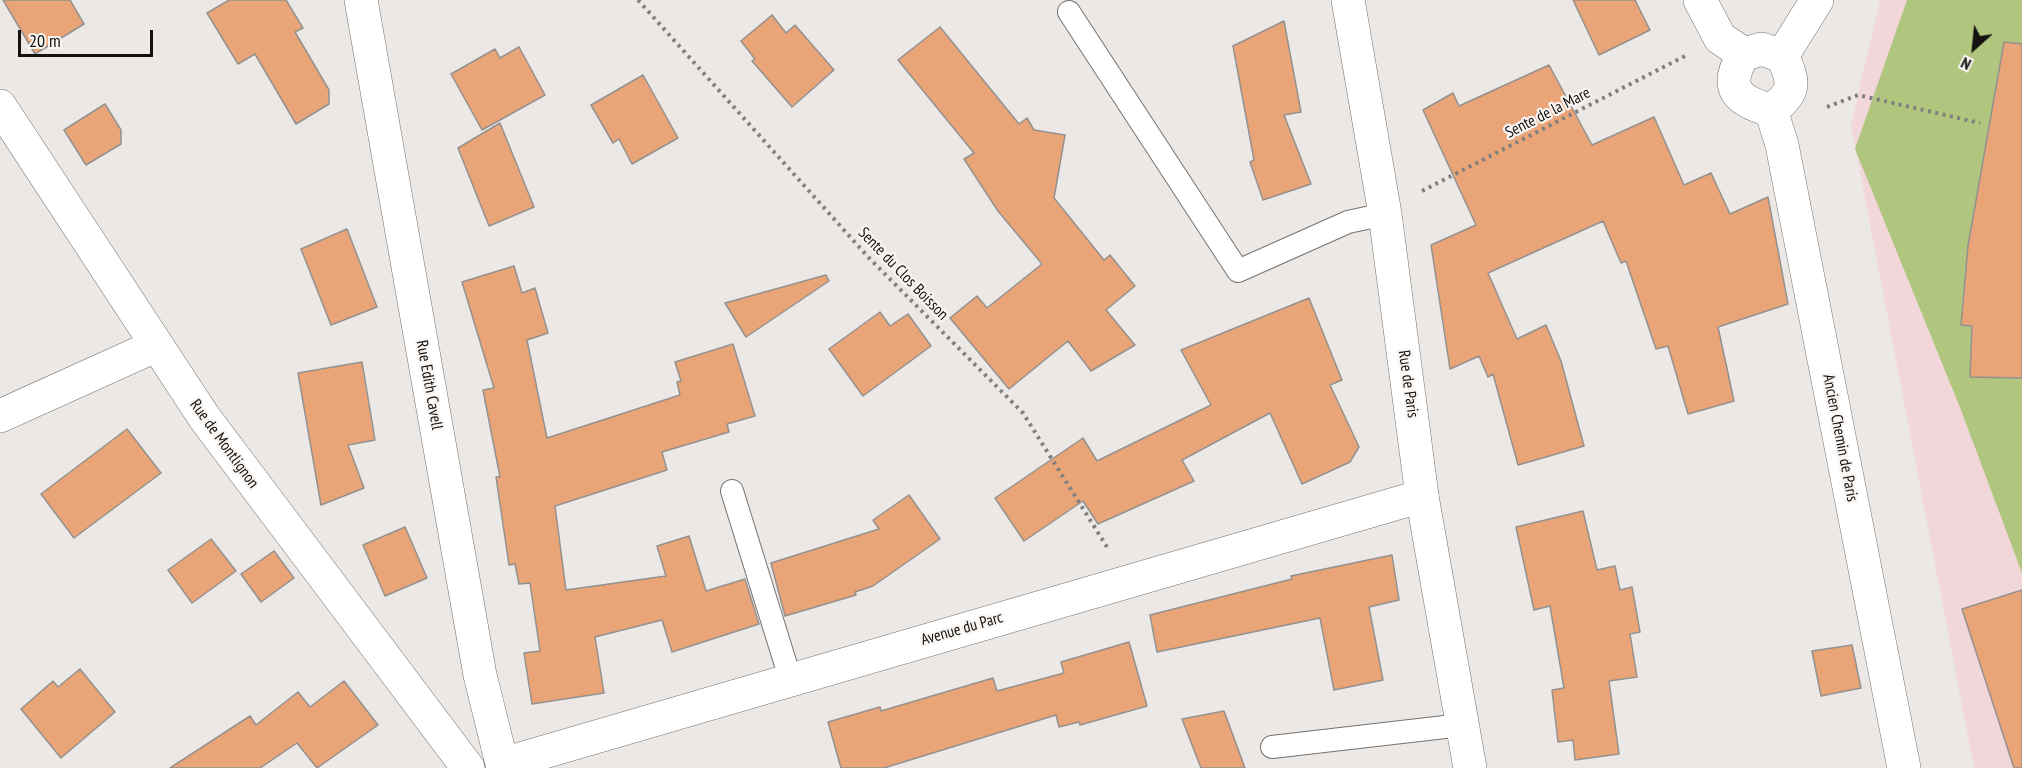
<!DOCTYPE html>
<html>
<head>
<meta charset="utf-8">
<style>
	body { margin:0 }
	#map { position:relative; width:2022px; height:768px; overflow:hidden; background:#ebe8e5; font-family:"PT Sans Narrow",sans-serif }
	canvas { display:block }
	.north { position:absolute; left:1944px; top:18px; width:60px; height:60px; -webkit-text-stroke:4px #f9f5f2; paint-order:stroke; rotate:207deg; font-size:16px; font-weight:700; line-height:24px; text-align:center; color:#131211 }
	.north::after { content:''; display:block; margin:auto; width:21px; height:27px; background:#131211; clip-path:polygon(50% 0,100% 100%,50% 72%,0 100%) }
	.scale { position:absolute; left:18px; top:30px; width:135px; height:27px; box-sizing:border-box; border:3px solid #131211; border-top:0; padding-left:8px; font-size:18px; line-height:21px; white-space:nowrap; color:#131211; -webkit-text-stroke:4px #f9f5f2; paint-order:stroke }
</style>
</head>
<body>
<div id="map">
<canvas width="2022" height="768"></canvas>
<div class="north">N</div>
<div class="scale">20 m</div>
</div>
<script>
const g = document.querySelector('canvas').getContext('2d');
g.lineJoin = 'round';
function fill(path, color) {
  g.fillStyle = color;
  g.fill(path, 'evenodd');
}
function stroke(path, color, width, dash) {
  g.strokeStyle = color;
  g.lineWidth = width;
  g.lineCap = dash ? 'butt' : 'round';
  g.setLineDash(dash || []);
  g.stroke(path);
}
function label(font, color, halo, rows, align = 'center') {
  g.font = font + ' "PT Sans Narrow",sans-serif';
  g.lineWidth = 4.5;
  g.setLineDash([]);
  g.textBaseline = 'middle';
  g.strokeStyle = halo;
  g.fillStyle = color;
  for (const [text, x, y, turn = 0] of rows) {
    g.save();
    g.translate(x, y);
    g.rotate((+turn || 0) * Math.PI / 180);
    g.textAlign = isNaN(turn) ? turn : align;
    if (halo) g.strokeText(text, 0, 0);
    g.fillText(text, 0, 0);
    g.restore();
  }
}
fill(new Path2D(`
	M1880,0H2022V768H1974L1851,125Z`), '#f2d7da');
fill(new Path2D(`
	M1907,0H2022V573L1961,410L1855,149Z`), '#b0c57d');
const building = new Path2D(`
	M3,0H70L84,24L35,54Z
	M229,0H286L303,28L295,32L329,90V104L296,124L255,54L238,64L207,13Z
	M1573,0H1635L1650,30L1599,55Z
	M772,15L786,33L795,25L834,70L792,107L752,61L755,59L741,41Z
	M1284,21L1301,112L1284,115L1311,184L1263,200L1250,162L1254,160L1233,46Z
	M940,27L1019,124L1027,118L1034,130L1065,135L1054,198L1104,260L1110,255L1135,286L1106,310L1135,345L1091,371L1068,341L1009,389L950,318L977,296L987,308L1042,264L998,211L964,159L974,153L898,60Z
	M2004,42L2022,44V378L1970,377L1972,326L1961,325L1968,246Z
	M519,47L545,95L482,130L451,74L495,49L500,58Z
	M1549,65L1592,145L1654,117L1684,185L1711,173L1730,214L1768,197L1788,304L1718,327L1734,401L1688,414L1668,346L1656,349L1626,261L1621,263L1603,221L1488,273L1517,339L1546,325L1561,361L1584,446L1518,465L1493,374L1488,377L1479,356L1450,369L1431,245L1476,225L1423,110L1453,93L1459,106Z
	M643,75L678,138L632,164L619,139L613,143L591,105Z
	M105,104L121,130V144L86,165L64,130Z
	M500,123L534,207L489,226L458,148Z
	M347,229L377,307L331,325L301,249Z
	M514,266L522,293L535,288L548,333L527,340L547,438L680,395L677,382L681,381L675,362L733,344L755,416L727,424L729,432L662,452L667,470L555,506L566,590L666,576L657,546L689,536L706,591L745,579L759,624L672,652L662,620L595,637L604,693L532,704L524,653L540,651L530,583L519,584L515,564L509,565L496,477H500L483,390L494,388L462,282Z
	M826,275L829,281L746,337L725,303Z
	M1309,298L1342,380L1330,385L1359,447L1350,462L1302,484L1270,413L1182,460L1194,481L1098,524L1083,501L1024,541L995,498L1083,438L1097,461L1211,405L1181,350Z
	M880,312L890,326L908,314L931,346L863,396L829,349Z
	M362,362L375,440L348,445L364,488L321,505L298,373Z
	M127,429L161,473L74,538L41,494Z
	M909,495L940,539L873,586L855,592L856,595L785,616L771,563L879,529L873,520Z
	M1583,511L1597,570L1615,566L1620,590L1632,587L1640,632L1630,634L1637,677L1609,681L1619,754L1575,760L1573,740L1558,742L1552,690L1564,688L1550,606L1534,610L1516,527Z
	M405,527L427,578L385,596L363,545Z
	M211,539L236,571L192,603L168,570Z
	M274,551L294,578L261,602L241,574Z
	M1392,555L1399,600L1369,607L1383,680L1334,690L1320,618L1157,652L1150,615L1292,579L1291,576Z
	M2022,590V768H2014L1962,609Z
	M1129,642L1147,706L1080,725L1079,722L1059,727L1056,715L884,768H841L828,722L880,707L881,711L993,678L997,691L1064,673L1061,662Z
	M1852,645L1861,688L1821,696L1812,651Z
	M80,669L115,712L61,758L21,709L53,681L58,687Z
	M344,681L378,725L317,768L297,743L260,768H170L250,716L256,725L298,692L310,707Z
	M1224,711L1245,768H1201L1182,719Z`);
fill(building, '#e9a577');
stroke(building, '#94918f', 1.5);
const service = new Path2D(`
	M1069,12L1238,271L1348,222L1385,214
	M732,491L790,678
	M1272,747L1462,725`);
const minor = new Path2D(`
	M361,0L480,675L503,768
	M1700,0L1720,38L1744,54
	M1762,49L1782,56C1795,82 1796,93 1771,110C1736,101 1723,87 1744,54Z
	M1782,56L1817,0
	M0,106L204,417L468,768
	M1771,110L1782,145L1904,768
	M0,416L155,346
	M503,768L520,759L1422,496`);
const tertiary = new Path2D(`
	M1348,0L1385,214L1422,496L1470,768`);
stroke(service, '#757270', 24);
stroke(minor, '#757270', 34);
stroke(tertiary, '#757270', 34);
stroke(new Path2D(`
	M638,0L869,258L1023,413L1107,547
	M1827,107L1858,95L1980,123
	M1422,191L1685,56`), '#82807e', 4, [3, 4.5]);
stroke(service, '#fff', 22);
stroke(minor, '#fff', 33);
stroke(tertiary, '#fff', 33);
label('16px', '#131211', '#f9f5f2', [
	["Sente de la Mare",1548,113,-27],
	["Sente du Clos Boisson",903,274,46],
	["Rue de Paris",1408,384,82],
	["Rue Edith Cavell",429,385,80],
	["Ancien Chemin de Paris",1840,438,79],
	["Rue de Montlignon",224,444,54],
	["Avenue du Parc",962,629,-16]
]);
</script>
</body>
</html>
